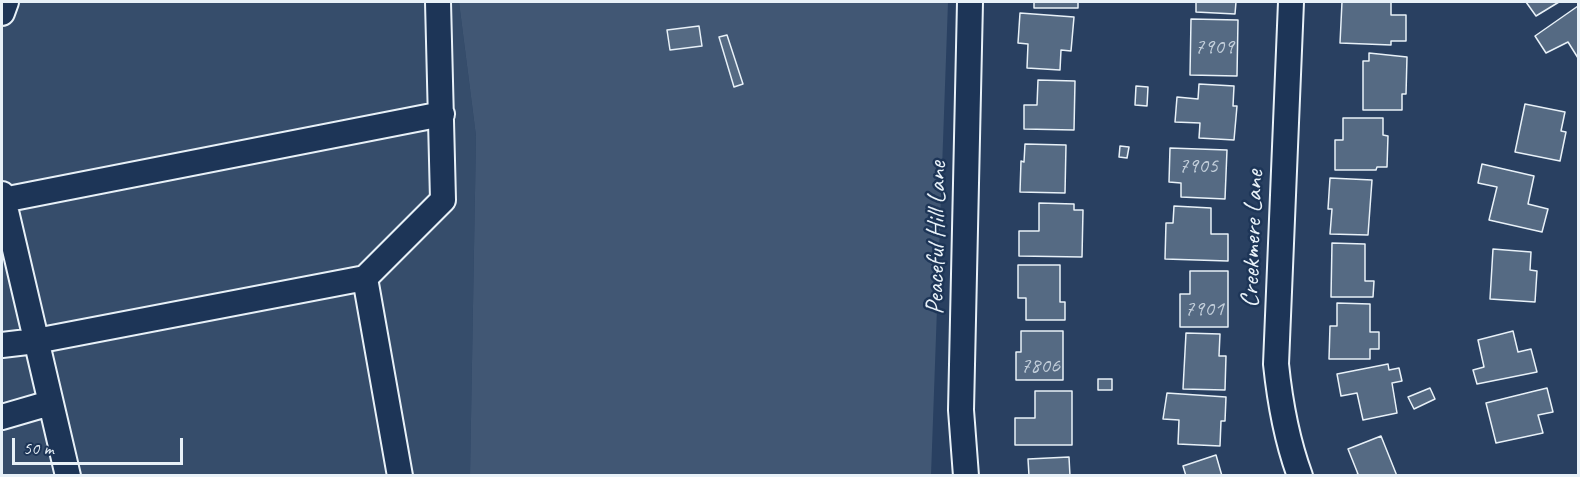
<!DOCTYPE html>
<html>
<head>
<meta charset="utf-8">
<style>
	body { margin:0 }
	#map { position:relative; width:1580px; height:477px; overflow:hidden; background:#294061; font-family:Caveat,sans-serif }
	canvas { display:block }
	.frame { position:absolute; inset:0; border:3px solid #e8f1f8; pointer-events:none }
	.scale { position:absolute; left:12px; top:438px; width:171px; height:27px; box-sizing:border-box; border:3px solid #e8f1f8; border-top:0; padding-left:8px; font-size:18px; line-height:21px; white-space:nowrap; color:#e8f1f8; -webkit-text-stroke:4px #1d3557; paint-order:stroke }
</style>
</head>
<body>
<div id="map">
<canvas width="1580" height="477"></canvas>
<div class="frame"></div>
<div class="scale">50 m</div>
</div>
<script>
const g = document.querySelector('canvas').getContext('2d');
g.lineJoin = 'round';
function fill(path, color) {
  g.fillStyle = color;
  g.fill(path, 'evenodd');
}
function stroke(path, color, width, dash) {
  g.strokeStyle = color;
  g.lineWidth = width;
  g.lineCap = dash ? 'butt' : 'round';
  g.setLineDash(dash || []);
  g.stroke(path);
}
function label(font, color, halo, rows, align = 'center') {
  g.font = font + ' Caveat,sans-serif';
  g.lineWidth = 5;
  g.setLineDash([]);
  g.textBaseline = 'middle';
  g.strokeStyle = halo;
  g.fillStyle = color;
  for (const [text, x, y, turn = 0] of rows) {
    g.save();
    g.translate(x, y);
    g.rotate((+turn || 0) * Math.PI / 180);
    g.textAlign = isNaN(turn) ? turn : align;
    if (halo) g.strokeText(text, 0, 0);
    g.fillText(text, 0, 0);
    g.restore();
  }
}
fill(new Path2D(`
	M2,2H459L476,136L470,475H2Z`), '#364d6b');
fill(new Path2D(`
	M459,2H948L931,475H470L476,136Z`), '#415774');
const building = new Path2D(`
	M1034,2H1078V8H1034Z
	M1196,2H1236L1235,14L1196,12Z
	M1342,2H1391V15H1406V41H1391V45L1340,43Z
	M1526,2H1559L1536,16Z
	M1578,6V58L1568,42L1546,53L1535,36Z
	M1020,13L1074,17L1071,51L1061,50L1060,70L1027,68L1028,44L1018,43Z
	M1191,19L1238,20L1237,76L1190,75Z
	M699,26L702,46L670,50L667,30Z
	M727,35L743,84L734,87L719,37Z
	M1369,53L1407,57L1406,94H1402V110H1363V61H1369Z
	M1038,80L1075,81L1074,130L1024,129V105H1037Z
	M1199,84L1234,86L1233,106H1237L1234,140L1199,138L1200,123L1175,122L1177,97L1198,99Z
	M1136,86L1148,87L1147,106L1135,105Z
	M1525,104L1565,112L1561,131L1566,132L1560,161L1515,152Z
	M1343,118H1383V135L1388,136L1387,167H1377L1376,170H1335V140H1343Z
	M1025,144L1066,145L1065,193L1020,192L1021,161L1024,162Z
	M1120,146L1129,147L1127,158L1119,157Z
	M1170,148L1227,150L1225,199L1181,197V183L1169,182Z
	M1482,164L1534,176L1528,204L1548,209L1542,232L1489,220L1497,187L1478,183Z
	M1330,178L1372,180L1368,235L1330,234L1332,209H1328Z
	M1039,203L1074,204V210H1083L1082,257L1019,256V231H1039Z
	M1174,206L1211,208V234H1228V261L1165,259L1166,223H1173Z
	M1332,243L1365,244V281H1374L1373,297H1331Z
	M1493,249L1531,252L1530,270L1537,271L1535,302L1490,299Z
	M1018,265H1060V302H1065V320H1026V298H1018Z
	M1190,271H1228V327H1180V294H1190Z
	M1337,303L1370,304V332H1379V349H1370V359H1329L1330,326H1337Z
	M1021,331H1063V380H1016V352H1021Z
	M1513,331L1518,352L1531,349L1537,372L1477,384L1473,370L1484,367L1478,340Z
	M1186,333L1220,334L1219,356H1226L1225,390L1183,389Z
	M1388,364L1389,370L1399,368L1402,381L1392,383L1397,413L1363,420L1357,393L1341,396L1337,374Z
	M1098,379H1112V390H1098Z
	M1430,388L1435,399L1414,409L1408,397Z
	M1547,388L1553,412L1538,415L1543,433L1496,443L1486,403Z
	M1035,391H1072V445H1015V418H1035Z
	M1167,393L1226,397L1225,421H1221L1220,446L1178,444L1179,420L1163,419Z
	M1381,436L1397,476H1354L1358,474L1348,449Z
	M1216,455L1222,476H1186L1183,466Z
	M1069,457L1070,476H1029L1028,459Z`);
fill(building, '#556a83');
stroke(building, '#e8f1f8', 1.5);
const minor = new Path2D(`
	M1291,2L1276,364C1280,403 1286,438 1300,476
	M2,13L6,2
	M2,194L68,476
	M3,200L442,114
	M365,278L400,476
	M2,345L36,341L365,278L443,200L438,2
	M2,417L50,403
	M966,476L961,410L970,2`);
stroke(minor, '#e8f1f8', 28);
stroke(minor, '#1d3557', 24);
label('22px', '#c3cfdb', null, [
	["7909",1214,47],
	["7905",1198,166],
	["7901",1204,309],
	["7806",1040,366]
]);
label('26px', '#e8f1f8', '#1d3557', [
	["Peaceful Hill Lane",937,238,-89],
	["Creekmere Lane",1253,239,-88]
]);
</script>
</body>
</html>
